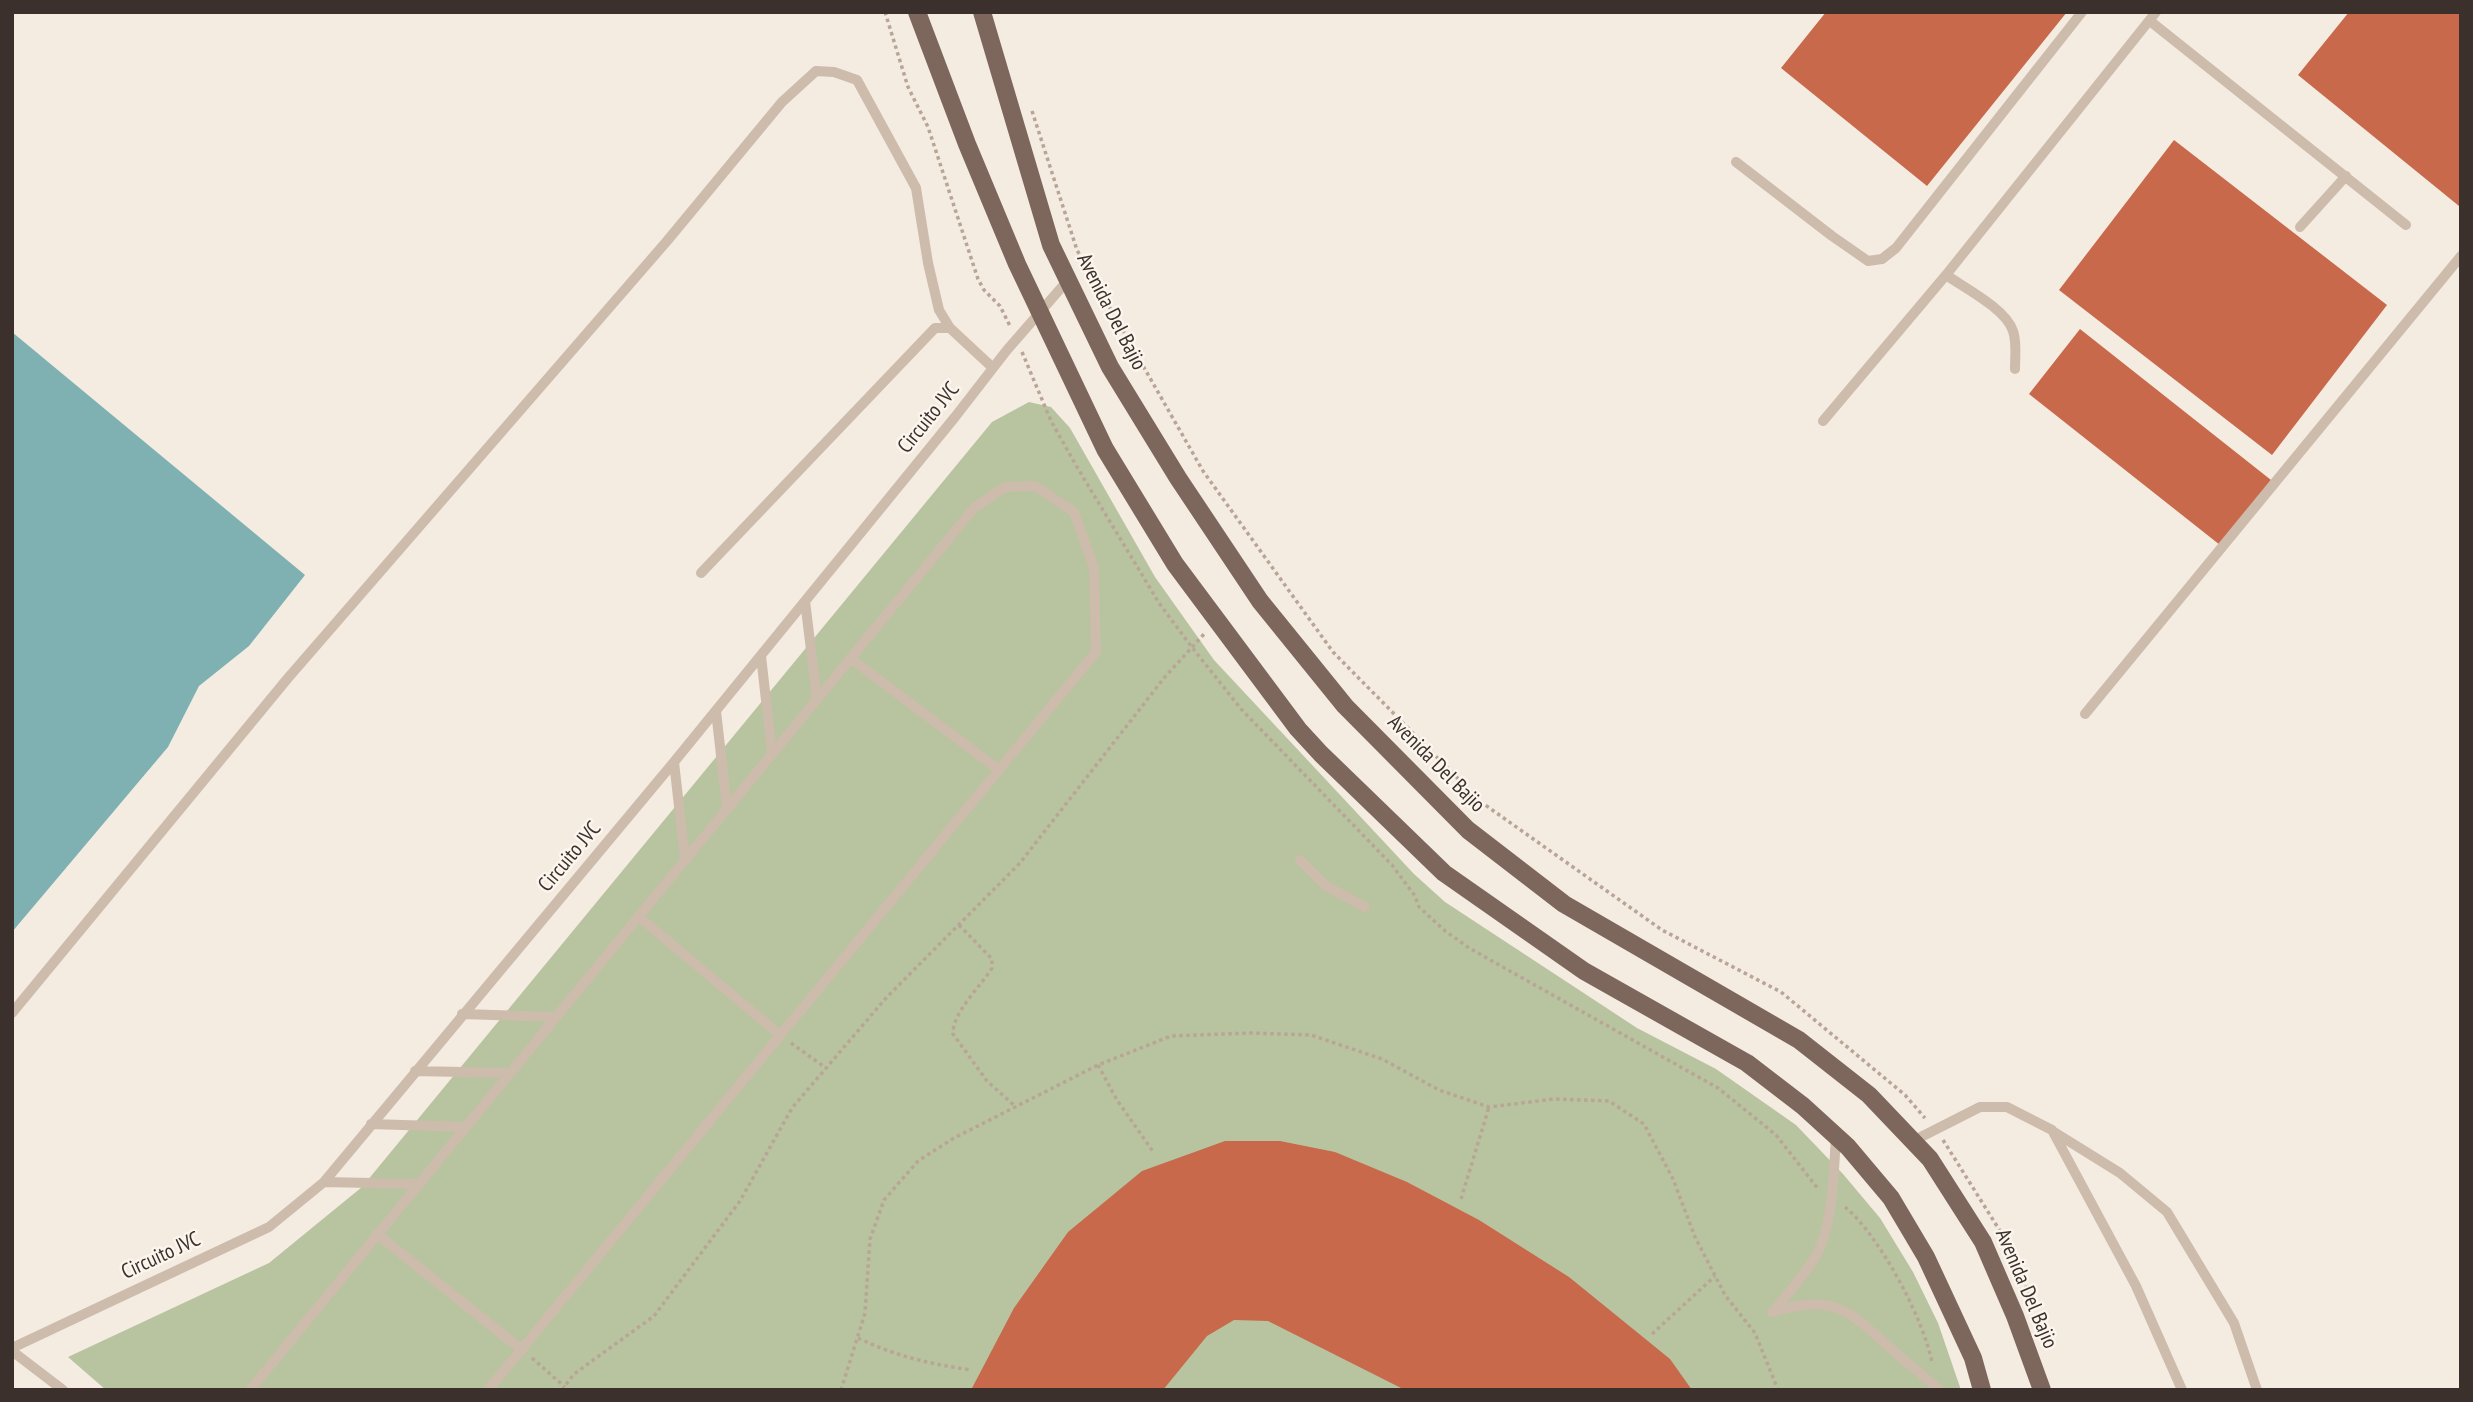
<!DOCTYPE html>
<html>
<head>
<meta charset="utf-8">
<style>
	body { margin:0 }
	#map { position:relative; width:2473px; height:1402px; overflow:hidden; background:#f4ebe1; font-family:"PT Sans Narrow",sans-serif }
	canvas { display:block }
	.frame { position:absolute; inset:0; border:14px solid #3b302b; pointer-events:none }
</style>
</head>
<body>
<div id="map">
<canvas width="2473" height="1402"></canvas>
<div class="frame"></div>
</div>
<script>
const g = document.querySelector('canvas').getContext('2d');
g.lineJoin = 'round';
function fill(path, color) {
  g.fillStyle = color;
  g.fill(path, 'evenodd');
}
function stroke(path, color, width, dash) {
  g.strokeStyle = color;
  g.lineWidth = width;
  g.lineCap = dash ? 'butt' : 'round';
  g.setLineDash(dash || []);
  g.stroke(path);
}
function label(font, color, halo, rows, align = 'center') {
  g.font = font + ' "PT Sans Narrow",sans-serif';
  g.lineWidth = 5;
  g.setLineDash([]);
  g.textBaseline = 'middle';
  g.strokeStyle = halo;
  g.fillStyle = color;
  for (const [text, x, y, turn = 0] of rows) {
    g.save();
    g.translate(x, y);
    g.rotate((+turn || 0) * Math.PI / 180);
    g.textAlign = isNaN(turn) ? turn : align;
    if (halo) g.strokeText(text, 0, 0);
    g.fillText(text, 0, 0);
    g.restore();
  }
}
fill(new Path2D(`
	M1029,402L1051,407L1070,428L1155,577L1214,660L1414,874L1445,902L1637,1028L1716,1069L1796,1125L1843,1174L1880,1218L1913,1272L1938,1323L1961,1390H106L68,1357L269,1263L362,1187L992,422Z`), '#b8c4a0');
fill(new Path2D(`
	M12,332L305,575L249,646L199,686L168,747L12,932Z`), '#7fb0b2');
fill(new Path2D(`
	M1826,12H2067L1927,186L1781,68Z
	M2349,12H2461V203L2459,206L2298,75Z
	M2174,140L2387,305L2272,455L2059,290Z
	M2080,329L2271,480L2220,545L2029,394Z
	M1225,1141H1280L1335,1152L1407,1182L1479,1220L1569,1277L1670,1359L1692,1390H1405L1268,1321L1234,1320L1207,1336L1163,1390H971L1014,1308L1068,1232L1142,1171Z`), '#c8694b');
stroke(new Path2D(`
	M885,12L908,87L928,127L978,279L984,290L1000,306L1010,326
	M1032,111L1077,250L1203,471L1333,652L1481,802L1662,930L1781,992L1905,1095L1925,1118
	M1022,352L1051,421L1077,467L1159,603L1191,646L1241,709L1392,865L1415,896L1419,907L1444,930L1469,948L1718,1088L1776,1135L1819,1190
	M959,925L992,959V968C981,986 952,1013 953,1034L987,1081L1016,1107
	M791,1043L826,1068
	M1098,1065L1117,1100L1154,1153
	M1943,1140L2017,1258L2033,1308
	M1461,1199L1489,1107
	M1845,1207C1879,1235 1924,1319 1932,1363
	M1652,1334L1715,1276
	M858,1338C895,1356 930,1364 971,1370
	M532,1358L565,1387
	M562,1390L574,1374L654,1316L740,1201L792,1108L886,998L1020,863L1164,678L1205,633
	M841,1390L865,1313L870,1239L884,1200L918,1161L954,1138L1098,1065L1171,1036L1249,1033L1311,1035L1382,1059L1439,1090L1489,1107L1554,1099L1609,1101L1644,1124L1673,1179L1695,1237L1725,1295L1755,1333L1778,1390`), '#b9a596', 3.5, [3.5, 3.5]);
stroke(new Path2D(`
	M2150,21L2406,225
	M1736,162L1832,236L1868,261L1882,259L1896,248L2082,12
	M2300,227L2346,176
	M1946,275C1965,288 2006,309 2013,331C2017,342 2015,357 2015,369
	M1823,421L1946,275L2156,12
	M701,573L935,328H950L993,368
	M805,601L817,699
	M761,656L772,753
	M850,658L999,770
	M716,711L727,808
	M2085,714L2461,256
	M674,762L685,859
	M1300,860L1326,886L1365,907
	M638,916L780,1035
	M12,1013L288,678L667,241L782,102L816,71L834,72L857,80L916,188L928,263L939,310L950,328
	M462,1014L556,1017
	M415,1071L509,1073
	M371,1124L465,1127
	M2054,1132L2120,1173L2167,1212L2234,1323L2257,1390
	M1913,1141L1980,1107H2007L2052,1130L2136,1286L2182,1390
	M324,1182L418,1184
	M377,1234L522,1350
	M1772,1312C1839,1292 1850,1313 1897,1354C1910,1366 1926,1377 1939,1390
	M1773,1312C1787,1294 1813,1266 1821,1245C1833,1217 1834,1167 1836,1136
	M12,1348L269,1227L324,1182L674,762L955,417L1007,350L1068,280
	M12,1351L63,1390
	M250,1390L974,508L1005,487L1035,486L1074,512L1094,568L1096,652L488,1390`), '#cdbbac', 10);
stroke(new Path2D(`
	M917,12L967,144L1017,264L1105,449L1175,564L1298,729L1321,754L1444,873L1584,971L1747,1063L1803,1106L1848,1147L1891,1198L1926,1257L1973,1358L1982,1390
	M982,12L1051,245L1110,367L1178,478L1260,601L1345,706L1468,830L1564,904L1799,1040L1869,1095L1930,1159L1983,1242L2015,1316L2042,1390`), '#7d675c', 18);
label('21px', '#3b302b', '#fbf5ee', [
	["Avenida Del Bajio",1111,312,63],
	["Circuito JVC",929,418,-51],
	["Avenida Del Bajio",1436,764,45],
	["Circuito JVC",570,857,-50],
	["Circuito JVC",161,1256,-25],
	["Avenida Del Bajio",2026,1289,67]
]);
</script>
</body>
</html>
